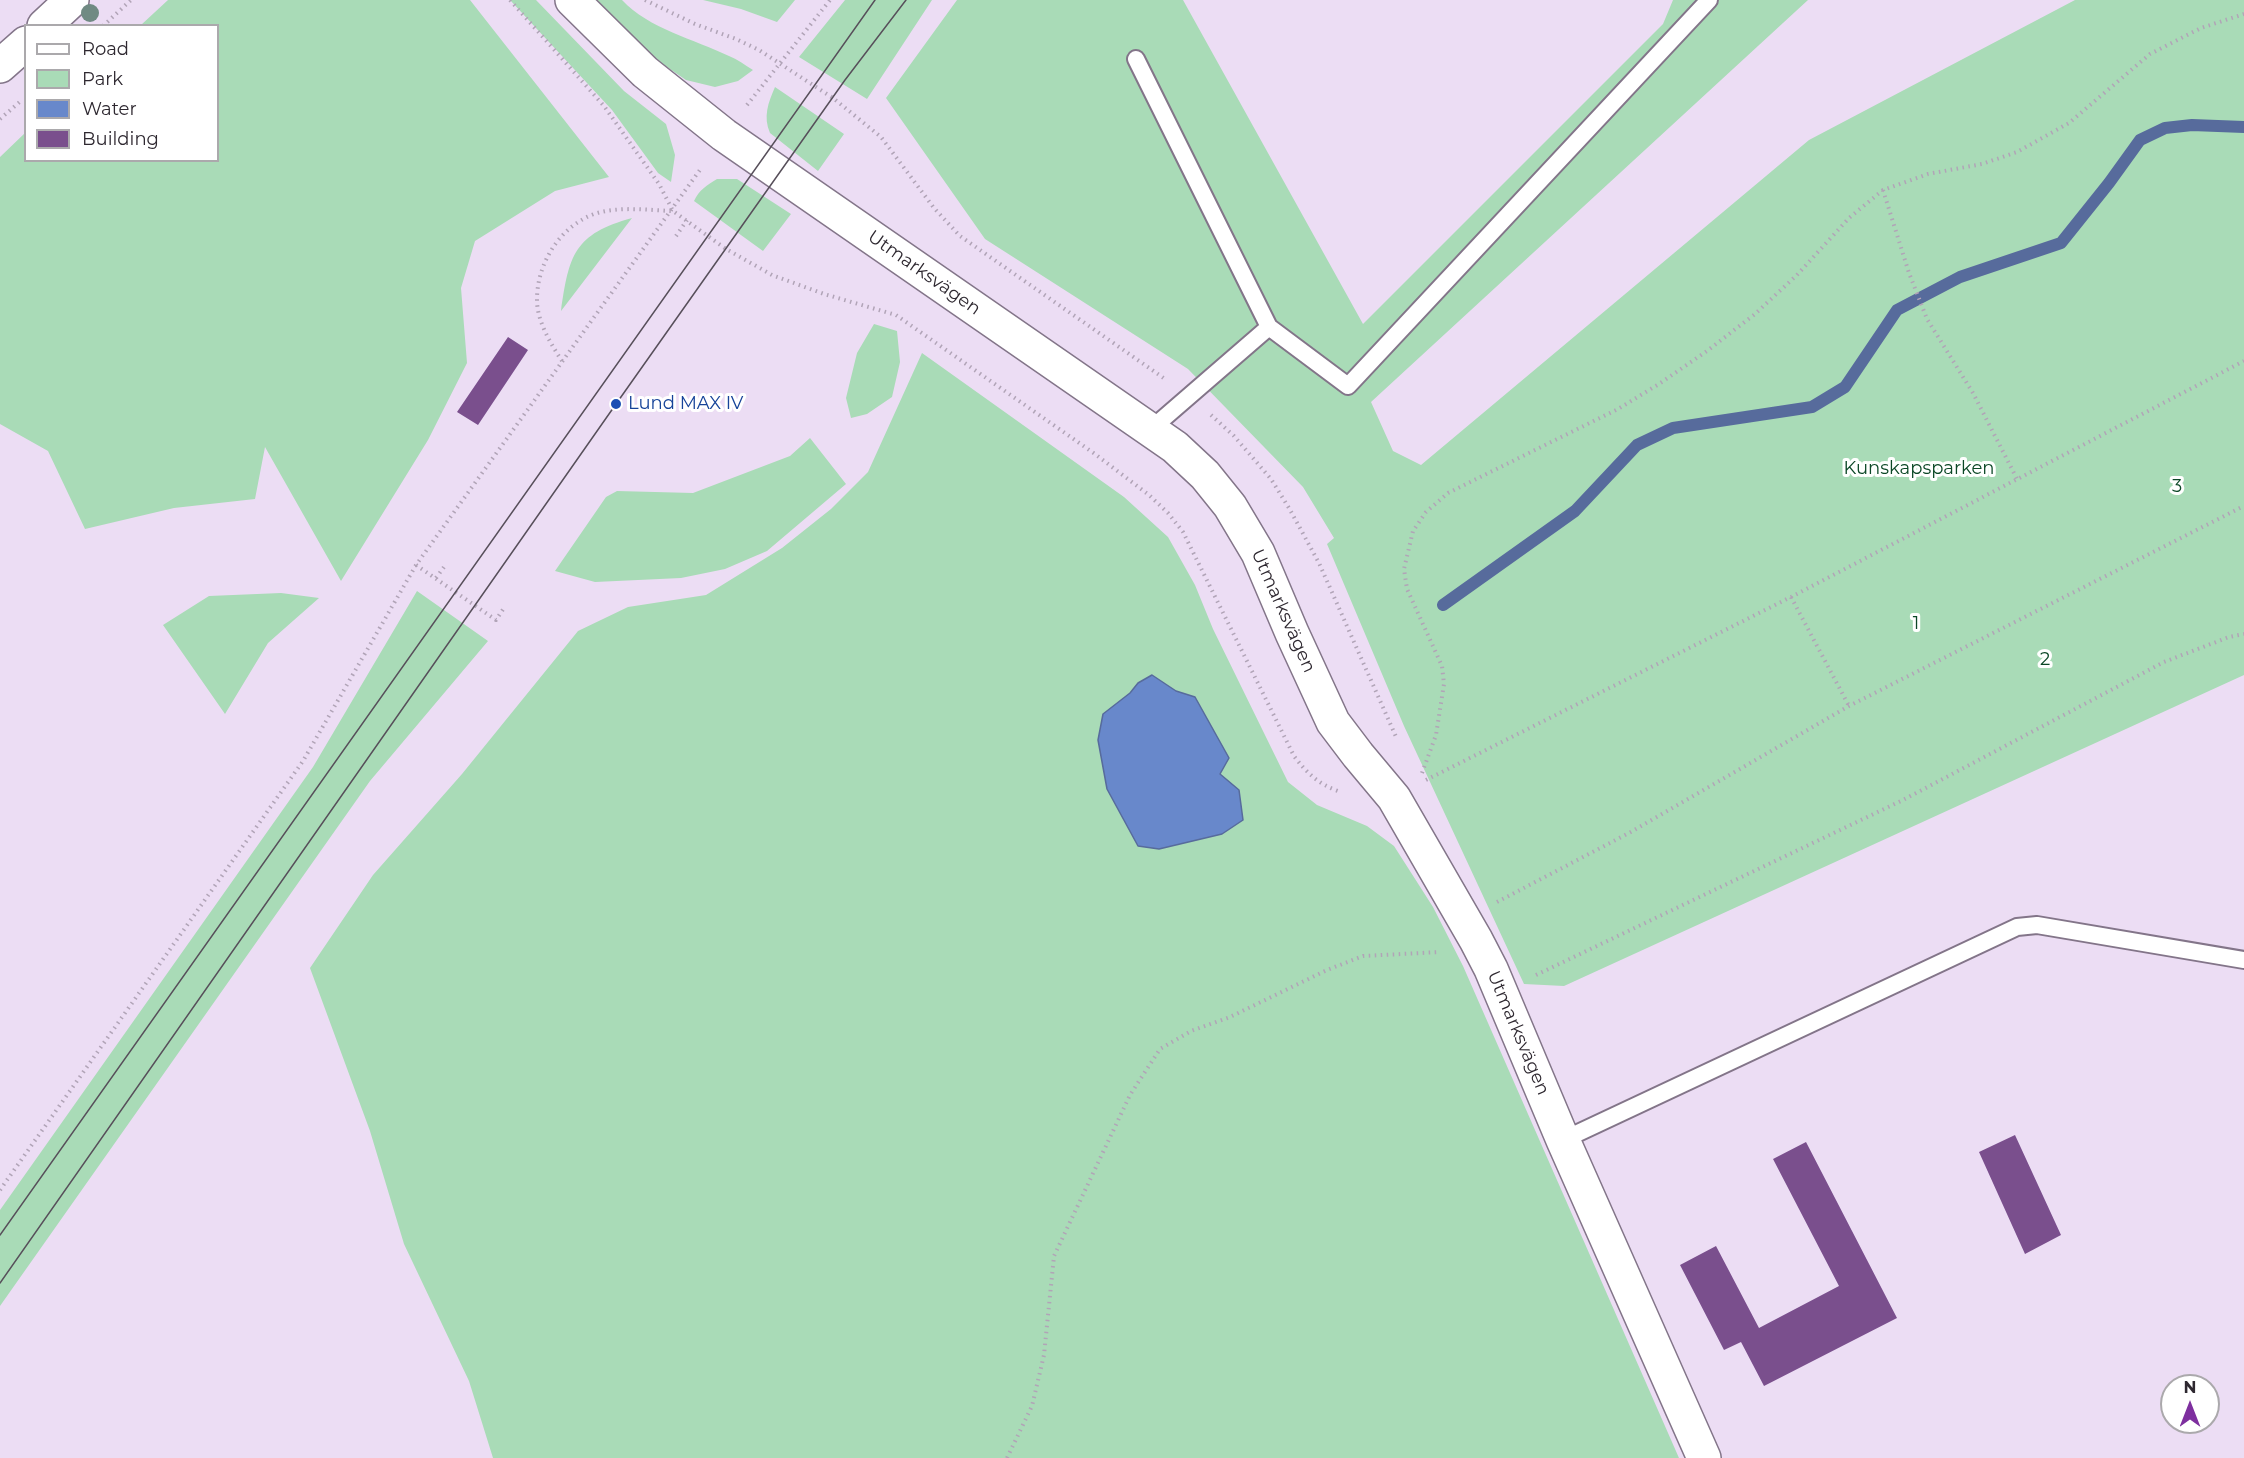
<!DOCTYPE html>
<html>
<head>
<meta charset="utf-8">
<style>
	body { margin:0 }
	#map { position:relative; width:2244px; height:1458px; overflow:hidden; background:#ecddf4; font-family:Montserrat,sans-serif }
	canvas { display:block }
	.legend { position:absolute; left:24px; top:24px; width:195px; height:138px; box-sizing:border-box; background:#fff; border:2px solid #aba9ac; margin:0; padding:8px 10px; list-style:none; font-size:18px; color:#2e2830 }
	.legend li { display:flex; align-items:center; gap:12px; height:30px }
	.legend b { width:30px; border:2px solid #aba9ac }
	.north { position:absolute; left:2160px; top:1374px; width:60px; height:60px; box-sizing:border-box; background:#fff; border:2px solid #aba9ac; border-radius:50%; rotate:0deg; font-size:16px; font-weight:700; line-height:24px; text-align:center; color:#2e2830 }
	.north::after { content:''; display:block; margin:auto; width:21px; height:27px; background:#7e2f9f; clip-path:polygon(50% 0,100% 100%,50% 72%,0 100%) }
</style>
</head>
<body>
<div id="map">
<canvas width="2244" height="1458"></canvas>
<ul class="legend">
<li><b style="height:8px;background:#fff"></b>Road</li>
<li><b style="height:16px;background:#a9dbb7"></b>Park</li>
<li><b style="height:16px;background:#6888cb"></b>Water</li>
<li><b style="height:16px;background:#7a4f8d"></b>Building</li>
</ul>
<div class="north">N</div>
</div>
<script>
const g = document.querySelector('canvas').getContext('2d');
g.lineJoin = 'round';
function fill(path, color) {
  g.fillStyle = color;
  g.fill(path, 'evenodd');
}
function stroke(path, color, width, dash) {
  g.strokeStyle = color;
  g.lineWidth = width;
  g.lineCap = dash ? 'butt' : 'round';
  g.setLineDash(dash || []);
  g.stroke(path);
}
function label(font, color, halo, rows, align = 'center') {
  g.font = font + ' Montserrat,sans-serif';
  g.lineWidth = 6;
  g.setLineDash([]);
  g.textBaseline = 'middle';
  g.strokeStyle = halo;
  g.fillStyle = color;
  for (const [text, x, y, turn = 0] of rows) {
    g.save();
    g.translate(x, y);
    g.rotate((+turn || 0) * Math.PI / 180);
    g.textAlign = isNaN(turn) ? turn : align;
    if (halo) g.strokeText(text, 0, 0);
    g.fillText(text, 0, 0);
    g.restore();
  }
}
fill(new Path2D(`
	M168,0H470L609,177L555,191L475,241L461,288L467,363L428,440L341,581L265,447L255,499L174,508L85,529L48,451L0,424V157L25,133L26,160H218V26L141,25Z
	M510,0H536L624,91L666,124L675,155L671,182L658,173L612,110Z
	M593,0H622C649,29 694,39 729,56C737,59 745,65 753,70L738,81L715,87L686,80L633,44Z
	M703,0H795L777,22L741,9Z
	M845,0H932L867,99L799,57Z
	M957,0H1183L1363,324L1663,24L1673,0H1808L1371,402L1393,451L1421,465L1809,140L2075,0H2244V675L1564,986L1524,984L1404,726L1327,544L1334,538L1303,487L1188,369L985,239L886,98Z
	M775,87L844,134L818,171L770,133C763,117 768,103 775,87Z
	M717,179H737L791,214L763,251L694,201C699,190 707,185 717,179Z
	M632,218L561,311C569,255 574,234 632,218Z
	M874,324L897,331L900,362L892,397L867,414L851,418L846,398L857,353Z
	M922,353L1124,497L1168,537L1195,585L1213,629L1288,782L1317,805L1367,826L1394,846L1433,907L1463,966L1679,1458H493L469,1381L404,1244L370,1131L310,968L373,875L462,774L578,631L628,607L706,595L782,548L831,509L868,472Z
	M810,438L846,484L767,551L725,569L681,578L595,582L555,571L606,497L617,491L693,493L790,456Z
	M417,591L488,641L370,781L0,1306V1210L313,767Z
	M281,593L319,598L268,643L225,714L163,625L209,596Z`), '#a9dbb7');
const water = new Path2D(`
	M1152,675L1176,691L1195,697L1229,758L1220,774L1239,790L1243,820L1222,834L1159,849L1138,846L1107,789L1098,740L1103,714L1130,693L1138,683Z`);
fill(water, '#6888cb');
stroke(water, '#576b9c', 1.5);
stroke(new Path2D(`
	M1443,605L1575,511L1637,445L1673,428L1812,407L1845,387L1897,310L1960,277L2061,243L2109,183L2140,140L2165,128L2192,125L2244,127`), '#576b9c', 12);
fill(new Path2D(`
	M508,337L528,350L478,425L457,412Z
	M2015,1135L2061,1235L2025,1254L1979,1152Z
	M1806,1142L1897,1318L1764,1386L1741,1342L1724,1350L1680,1265L1716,1246L1759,1328L1839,1286L1773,1159Z`), '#7a4f8d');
const service = new Path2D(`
	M1136,59L1269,327
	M1150,430L1269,327L1348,386L1709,0
	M1563,1140L2017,927L2037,925L2244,960`);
const minor = new Path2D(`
	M572,0L645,72L724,135L1175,447L1205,475L1230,506L1258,553L1292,633L1333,722L1358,755L1394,798L1476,940L1491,969L1563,1140L1704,1458`);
const secondary = new Path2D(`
	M44,26L72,0
	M0,66L26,43`);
stroke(service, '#837589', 20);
stroke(minor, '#837589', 36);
stroke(secondary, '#837589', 36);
stroke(new Path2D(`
	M510,0L604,106L659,184L673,211L726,249L772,275L824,294L896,315L1095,454L1149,495L1168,513L1183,532L1294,756C1306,772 1318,784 1338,791
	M645,0L695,24L736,39L759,50L833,98L881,137L934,208L960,236L1165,379
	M103,26L131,0
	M747,105L830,0
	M0,119L22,100
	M1883,190L1909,273L1927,319L1973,393L2017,479
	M676,236L687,220
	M562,361C551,344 538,323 537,302C536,265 559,227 594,214C618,206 647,210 672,211
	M1211,415L1234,436L1271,479L1289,508L1319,563L1397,739
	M416,565L496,620L504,608
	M436,578L444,567
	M1791,597L1849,706
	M1422,773L1436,735L1444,684L1442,666L1407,589L1404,569L1413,531L1426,512L1448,493L1618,409L1659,384L1707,351L1755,314L1797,275L1849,218L1883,190L1928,174L1982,164L2017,152L2069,123L2150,54L2201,28L2244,14
	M1426,780L1791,597L2244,361
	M1497,902L1629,833L1849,706L2244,506
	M1536,975L1903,800L2164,662L2229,637L2244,634
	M0,1190L303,761L416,565L702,167
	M1007,1458L1032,1406L1044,1355L1054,1256L1130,1095L1160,1049L1191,1031L1230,1017L1327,970L1363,956L1440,952`), '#b1a4b7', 4, [1.5, 4.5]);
stroke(service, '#fff', 16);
stroke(minor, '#fff', 33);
stroke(secondary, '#fff', 33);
stroke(new Path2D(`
	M0,1235L875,0
	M0,1283L616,404L845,80L906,0`), '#574f5a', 1.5);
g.fillStyle = '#708a83';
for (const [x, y] of [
	[90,13]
]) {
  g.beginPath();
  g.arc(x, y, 9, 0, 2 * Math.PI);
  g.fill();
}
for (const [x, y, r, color] of [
	[616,404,6,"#1a4fb4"]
]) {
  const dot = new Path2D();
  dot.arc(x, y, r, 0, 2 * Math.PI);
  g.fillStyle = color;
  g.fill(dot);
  stroke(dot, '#fff', 2);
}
label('18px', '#2e2830', '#fff', [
	["Utmarksvägen",924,273,35],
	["Utmarksvägen",1283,611,66],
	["Utmarksvägen",1518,1033,67]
]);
label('18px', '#164399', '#fff', [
	["Lund MAX IV",628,404]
], 'left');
label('18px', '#0b4726', '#fff', [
	["Kunskapsparken",1919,469],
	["3",2177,487],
	["1",1916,624],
	["2",2045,660]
]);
</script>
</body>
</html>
